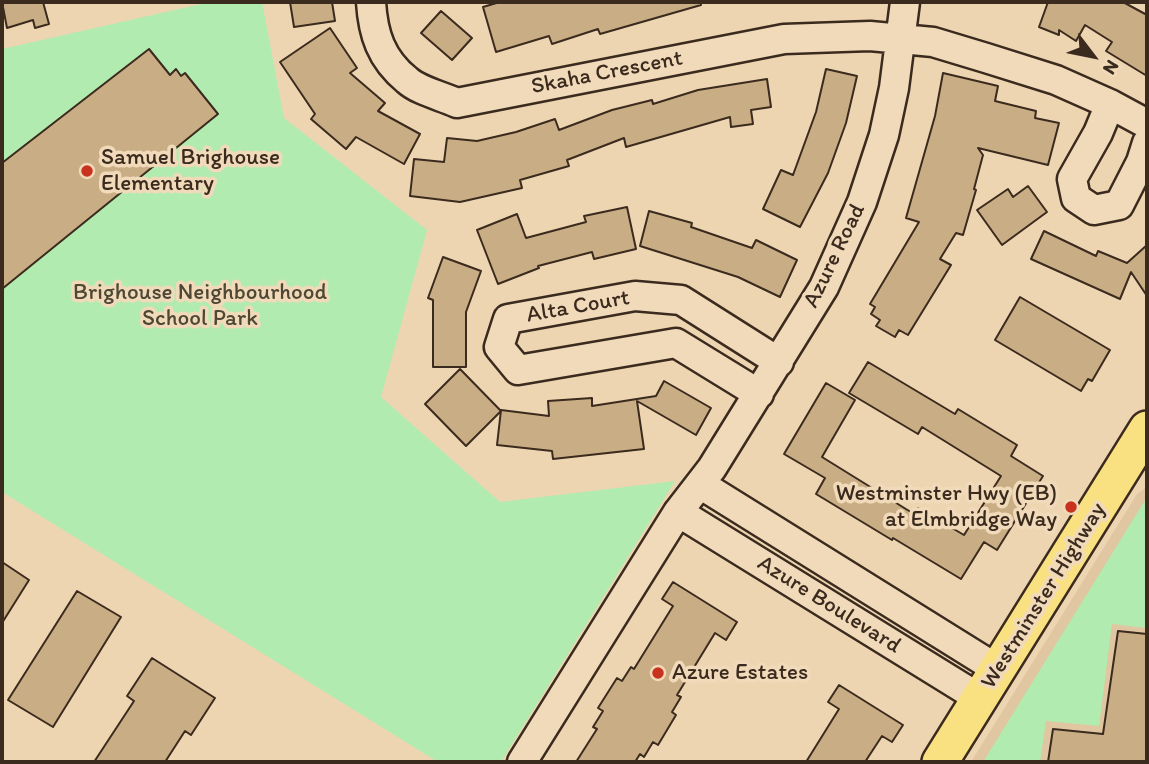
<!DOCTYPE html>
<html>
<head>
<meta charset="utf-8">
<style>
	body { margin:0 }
	#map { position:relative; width:1149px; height:764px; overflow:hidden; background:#eed5b1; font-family:Itim,sans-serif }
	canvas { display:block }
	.frame { position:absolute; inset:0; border:4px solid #3b2a1e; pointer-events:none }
	.north { position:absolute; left:1058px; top:21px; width:70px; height:70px; -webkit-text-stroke:5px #f1daba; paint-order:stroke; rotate:122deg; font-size:19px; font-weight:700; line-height:28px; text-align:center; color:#3b2a1e }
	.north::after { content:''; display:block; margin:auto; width:24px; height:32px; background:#3b2a1e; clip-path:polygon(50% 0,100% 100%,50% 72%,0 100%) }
</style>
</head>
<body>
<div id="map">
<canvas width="1149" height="764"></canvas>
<div class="frame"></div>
<div class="north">N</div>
</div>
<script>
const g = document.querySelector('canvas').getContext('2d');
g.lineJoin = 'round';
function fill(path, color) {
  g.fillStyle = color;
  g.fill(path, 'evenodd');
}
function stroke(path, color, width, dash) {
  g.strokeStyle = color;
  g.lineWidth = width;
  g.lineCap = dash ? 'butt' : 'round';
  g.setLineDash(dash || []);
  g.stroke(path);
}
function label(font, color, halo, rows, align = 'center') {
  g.font = font + ' Itim,sans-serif';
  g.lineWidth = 7;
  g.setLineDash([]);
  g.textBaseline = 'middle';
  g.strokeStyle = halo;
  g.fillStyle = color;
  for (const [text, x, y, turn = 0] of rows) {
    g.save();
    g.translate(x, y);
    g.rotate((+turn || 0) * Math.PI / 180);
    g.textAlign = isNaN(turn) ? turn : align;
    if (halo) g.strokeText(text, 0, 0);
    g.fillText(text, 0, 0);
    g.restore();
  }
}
fill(new Path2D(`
	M1147,487V762H971L1137,494Z`), '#e0c6a1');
fill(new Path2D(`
	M210,2H262L284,118L427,230L381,397L500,502L675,481L501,762H438L2,492V49Z
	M1147,497V628L1112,624L1099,726L1046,721L1040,762H983Z`), '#b1ebb0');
const building = new Path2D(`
	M2,2H43L49,24L35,28L33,20L7,28Z
	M290,2H332L335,21L294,27Z
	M500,2H700L701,5L600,34L598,29L552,44L549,36L496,52L483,7Z
	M1048,2H1123L1147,15V76L1106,51L1112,42L1085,25L1076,41L1059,30V35L1039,27Z
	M441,11L472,38L452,60L421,33Z
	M330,28L357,68L350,73L385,103L378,111L420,134L404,164L356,137L346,149L311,119L315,114L280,62Z
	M149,49L170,75L176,69L181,76L185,73L218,114L2,289V163Z
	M826,69L857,76L846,123L828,173L800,227L763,209L781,170L793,175L816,112Z
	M943,73L998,86L995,101L1036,111L1035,118L1059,123L1048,165L978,148L983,155L974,189L976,190L963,235L956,233L940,259L951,265L908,335L899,330L895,337L876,326L880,320L871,314L875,307L870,304L919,222L906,218L935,116Z
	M767,79L771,107L751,110L753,124L731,127L730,117L626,147L624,138L567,160L569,166L520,180L522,188L460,202L410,196L414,159L444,162L447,138L477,141L516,132L555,119L559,130L612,110L652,100L653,104L698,90Z
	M1028,186L1047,212L1002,245L977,210L1008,189L1013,197Z
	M627,207L636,249L594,259L592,252L538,266L539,268L498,284L477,230L517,214L526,238L586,222L584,216Z
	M649,211L692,223L691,227L752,248L756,240L797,260L780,297L738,277L640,246Z
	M1044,231L1096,256L1098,251L1127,263L1147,245V296L1131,272L1120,299L1031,259Z
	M443,257L481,271L466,312V367H433V300L428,298Z
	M1020,297L1110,350L1092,381L1088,379L1081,391L995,340Z
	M868,362L955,414L958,409L1017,445L1011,456L1043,476L997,550L984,542L961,579L893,538L892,540L816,494L825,478L784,454L826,383L855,400L822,457L914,514L918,508L964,535L1001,476L922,427L918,434L849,393Z
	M460,369L501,411L466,446L425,404Z
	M664,381L711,408L696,435L637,401L644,449L553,459L552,451L497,445L501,410L549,416L548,401L592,398V406L656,396Z
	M2,562L29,580L2,623Z
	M673,582L737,622L726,640L715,633L677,695L681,697L672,712L676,715L658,745L653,742L644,757L640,754L635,762H576L597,729L593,727L603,711L598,708L617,678L622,681L631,667L634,669L673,606L662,599Z
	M77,591L121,617L53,727L8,700Z
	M1118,631L1147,634V762H1048L1053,729L1103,734Z
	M152,658L215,698L191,735L185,731L165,762H94L134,701L127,696Z
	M839,685L903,725L892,742L882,736L865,762H806L839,709L828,702Z`);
fill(building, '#c9ad84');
stroke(building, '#3b2a1e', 2);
const minor = new Path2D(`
	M371,2C373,34 381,59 407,80C419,91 442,96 457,103L784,39L870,36L933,42L986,58L1056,80L1110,104L1147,124
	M1110,104L1098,133L1072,179L1076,198L1094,210L1119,205L1141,162L1147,143
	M759,394L676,343L518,370L499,347L508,319L635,296L681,300L779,362
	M700,484L997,669
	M678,512L979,698
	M522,762L678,512L712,468L824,287L862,202L884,135L894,88L905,2`);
const major = new Path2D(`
	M940,762L1147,429`);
stroke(minor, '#3b2a1e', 33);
stroke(major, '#3b2a1e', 40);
stroke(minor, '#f1daba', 28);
stroke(major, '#f9e181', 35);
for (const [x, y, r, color] of [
	[87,171,7,"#c8321e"],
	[1071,507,7,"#c8321e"],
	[658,673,7,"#c8321e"]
]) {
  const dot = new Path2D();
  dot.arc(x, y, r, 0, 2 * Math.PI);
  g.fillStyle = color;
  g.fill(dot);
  stroke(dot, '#f1daba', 2.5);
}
label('23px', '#3b2a1e', '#f1daba', [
	["Skaha Crescent",607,73,-11],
	["Azure Road",835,256,-64],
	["Alta Court",578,307,-10],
	["Westminster Highway",1044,596,-58],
	["Azure Boulevard",829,605,32]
]);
label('23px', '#3b2a1e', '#f1daba', [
	["Samuel Brighouse",101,158],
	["Elementary",101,184],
	["Westminster Hwy (EB)",1057,494,"right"],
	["at Elmbridge Way",1057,520,"right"],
	["Azure Estates",672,673]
], 'left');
label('23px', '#4d4734', '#f1daba', [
	["Brighouse Neighbourhood",200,293],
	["School Park",200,319]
]);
</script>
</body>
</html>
